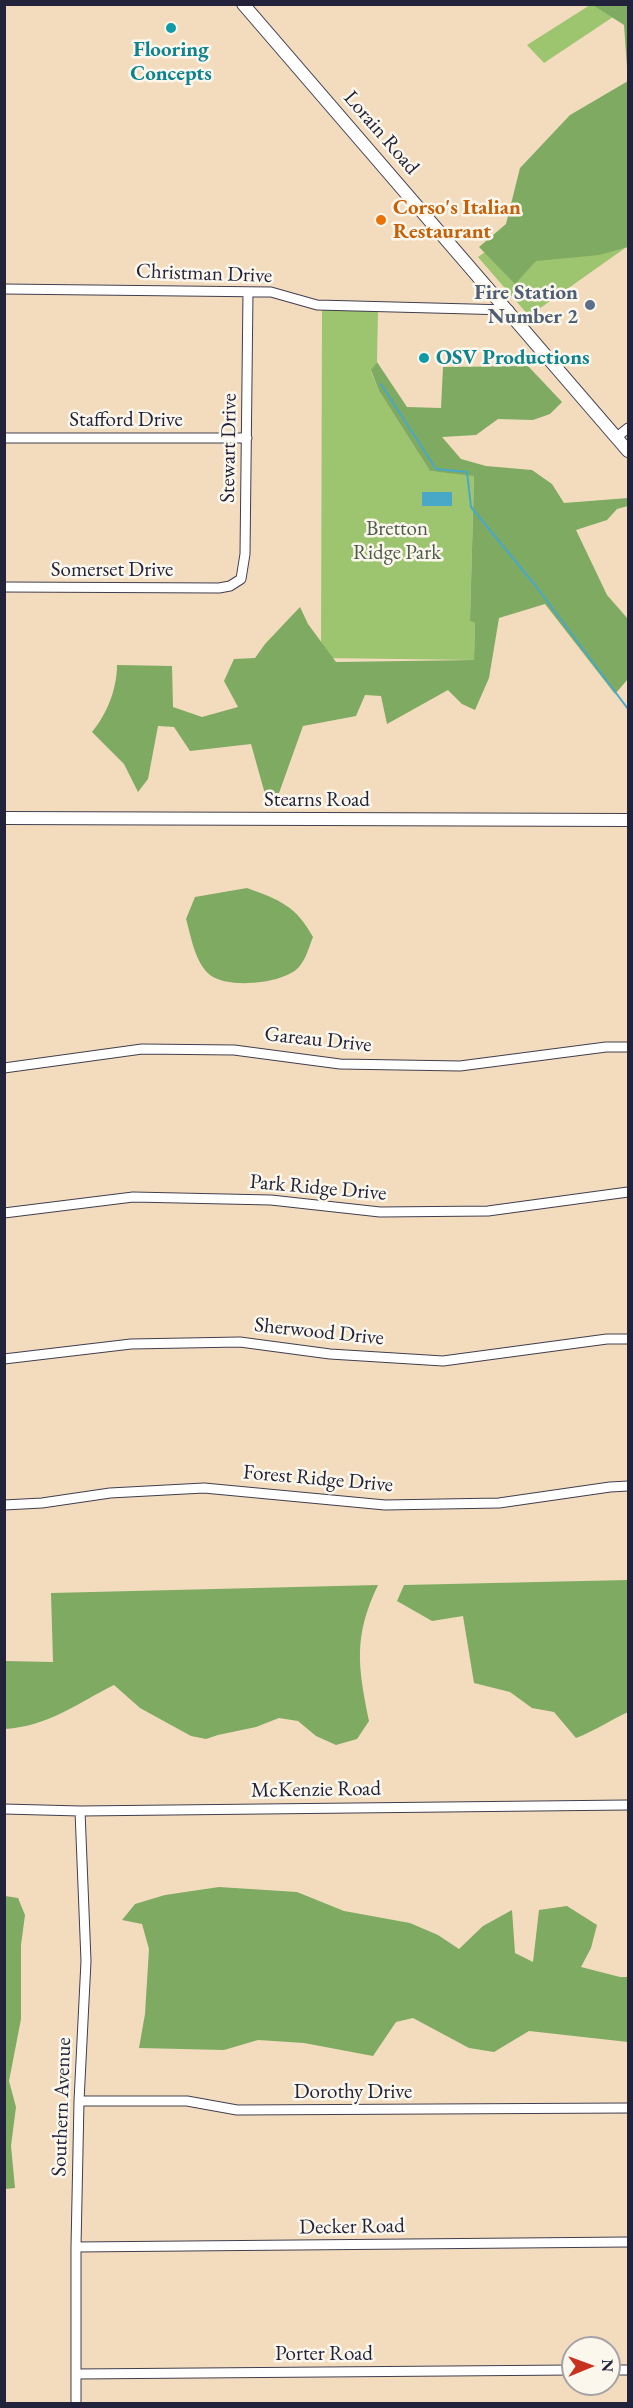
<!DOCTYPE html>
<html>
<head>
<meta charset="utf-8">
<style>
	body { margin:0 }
	#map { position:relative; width:633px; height:2408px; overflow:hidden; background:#f3dcbe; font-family:"EB Garamond",serif }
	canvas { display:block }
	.frame { position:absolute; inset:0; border:6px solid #22223b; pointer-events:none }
	.north { position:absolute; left:561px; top:2336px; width:60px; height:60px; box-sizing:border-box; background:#fbf7ec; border:2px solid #a4a2a5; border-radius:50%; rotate:89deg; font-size:16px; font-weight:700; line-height:24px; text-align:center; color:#22223b }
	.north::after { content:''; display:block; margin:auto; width:21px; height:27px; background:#c8321e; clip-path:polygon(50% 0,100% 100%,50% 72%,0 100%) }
</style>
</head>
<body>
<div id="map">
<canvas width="633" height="2408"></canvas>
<div class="frame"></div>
<div class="north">N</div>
</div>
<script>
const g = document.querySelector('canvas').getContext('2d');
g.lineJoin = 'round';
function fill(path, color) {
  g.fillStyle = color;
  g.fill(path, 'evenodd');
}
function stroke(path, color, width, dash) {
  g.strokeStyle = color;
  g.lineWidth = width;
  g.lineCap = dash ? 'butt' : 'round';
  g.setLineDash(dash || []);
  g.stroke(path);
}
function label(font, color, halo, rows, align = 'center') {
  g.font = font + ' "EB Garamond",serif';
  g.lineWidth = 5;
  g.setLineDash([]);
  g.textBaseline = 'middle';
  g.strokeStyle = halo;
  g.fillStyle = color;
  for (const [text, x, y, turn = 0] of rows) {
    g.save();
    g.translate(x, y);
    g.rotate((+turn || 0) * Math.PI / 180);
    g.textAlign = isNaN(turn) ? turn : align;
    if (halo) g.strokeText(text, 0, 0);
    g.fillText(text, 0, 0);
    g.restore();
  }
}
fill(new Path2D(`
	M590,5H628V7L544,63L527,45Z
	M588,180L628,246L529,316L478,257Z
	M322,309L378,311L377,362L371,371L379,391L430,471L474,475L470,621L475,623L474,660L321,658Z`), '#9dc46f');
fill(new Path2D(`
	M593,5H628V247L599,255L536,261L515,284L479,247L506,224L520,168L570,115L628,81L624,25Z
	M377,362L407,407L441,408L443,367L528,366L562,402L550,414L533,420L498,419L476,435L442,437L461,459L486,466L532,470L552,484L564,503L628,498V506L617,509L607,520L576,530L607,595L628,619V679L615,694L545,604L499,618L489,678L475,710L462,704L448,690L387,724L381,696L365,695L356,716L303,726L279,793L265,794L251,744L190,751L174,727L158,726L148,779L138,792L124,764L92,732C107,714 117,689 117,665L172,666L173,707L202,717L238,707L224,681L234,659L255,658L265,644L300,607L308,624L336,662L474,660L475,623L470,621L474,476L430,471L379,391L371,370Z
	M247,888C280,900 296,906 313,937C309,947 306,959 299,967C284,984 228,989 210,975C195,963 191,936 186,919L195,897Z
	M628,1580V1712C610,1720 595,1731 576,1738L554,1712L532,1708L510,1692L474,1683L463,1616L432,1621L397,1601L404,1585Z
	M378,1585C353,1637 358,1667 369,1721L357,1739L336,1745L316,1736L298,1721L279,1718L256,1727L218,1735L206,1739L191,1736L140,1708L114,1685C76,1704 49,1726 5,1729V1661L53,1662L51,1593Z
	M219,1887L297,1892L344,1911L410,1923L438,1935L459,1949L483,1926L512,1910L515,1953L533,1962L539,1910L567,1906L597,1925L591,1948L581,1967L620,1977H628V2042L529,2031L494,2052L469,2048L413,2018L396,2022L373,2056L304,2043L258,2040L224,2050L139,2048L145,2014L149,1949L142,1924L122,1920L135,1904L165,1895Z
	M5,1896L18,1898L25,1915L21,1945V2019L9,2081L16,2107L11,2146L15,2188L5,2189Z`), '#7eaa62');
fill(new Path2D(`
	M422,492H452V506H422Z`), '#49a8c8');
stroke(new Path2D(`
	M381,384L436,469L467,472L471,507L535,585L628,709`), '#49a8c8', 2);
const minor = new Path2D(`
	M4,289L271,292L317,305L509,310
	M617,437L628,428
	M4,438H247
	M4,587L219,588L230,586L241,579L245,554L248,292
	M4,1068L142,1049L234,1050L340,1064L460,1066L606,1047H628
	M4,1213L133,1197L271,1200L380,1212L488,1211L628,1192
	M4,1359L131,1344L240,1342L330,1354L443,1361L607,1339H628
	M4,1505L42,1503L110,1493L204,1488L385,1505L499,1503L610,1487L628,1486
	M4,1809L80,1811L628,1805
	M79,2101H187L237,2110L628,2108
	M76,2247L628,2242
	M609,2370H628
	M76,2374L573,2370
	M76,2404V2247L79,2101L86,1961L80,1811`);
const major = new Path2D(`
	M243,4L628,451
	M4,818L628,820`);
stroke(minor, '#413e4f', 11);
stroke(major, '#413e4f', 14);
stroke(minor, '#fff', 9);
stroke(major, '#fff', 12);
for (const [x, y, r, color] of [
	[171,28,6,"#0f9aa8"],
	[381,220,6,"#e8710a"],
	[590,305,6,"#5c6f8a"],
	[424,358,6,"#0f9aa8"]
]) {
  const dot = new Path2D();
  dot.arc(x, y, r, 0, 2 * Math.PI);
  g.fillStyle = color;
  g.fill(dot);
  stroke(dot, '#fbf7ec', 2);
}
label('bold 21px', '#0d838f', '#fbf7ec', [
	["Flooring",171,50],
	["Concepts",171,74],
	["OSV Productions",436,358,"left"]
]);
label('21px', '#22223b', '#fbf7ec', [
	["Lorain Road",381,133,49],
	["Christman Drive",204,274,2],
	["Stafford Drive",126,420],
	["Stewart Drive",229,448,-89],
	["Somerset Drive",112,570],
	["Stearns Road",317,800],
	["Gareau Drive",318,1040,6],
	["Park Ridge Drive",318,1188,5],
	["Sherwood Drive",319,1332,6],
	["Forest Ridge Drive",318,1479,5],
	["McKenzie Road",316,1790,-1],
	["Dorothy Drive",353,2092],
	["Southern Avenue",62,2107,-88],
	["Decker Road",352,2227,-1],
	["Porter Road",324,2354]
]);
label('bold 21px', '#c56008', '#fbf7ec', [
	["Corso's Italian",393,208],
	["Restaurant",393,232]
], 'left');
label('bold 21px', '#4e5e75', '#fbf7ec', [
	["Fire Station",578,293],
	["Number 2",578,317]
], 'right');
label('21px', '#4d5b4d', '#fbf7ec', [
	["Bretton",397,529],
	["Ridge Park",397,553]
]);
</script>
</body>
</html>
